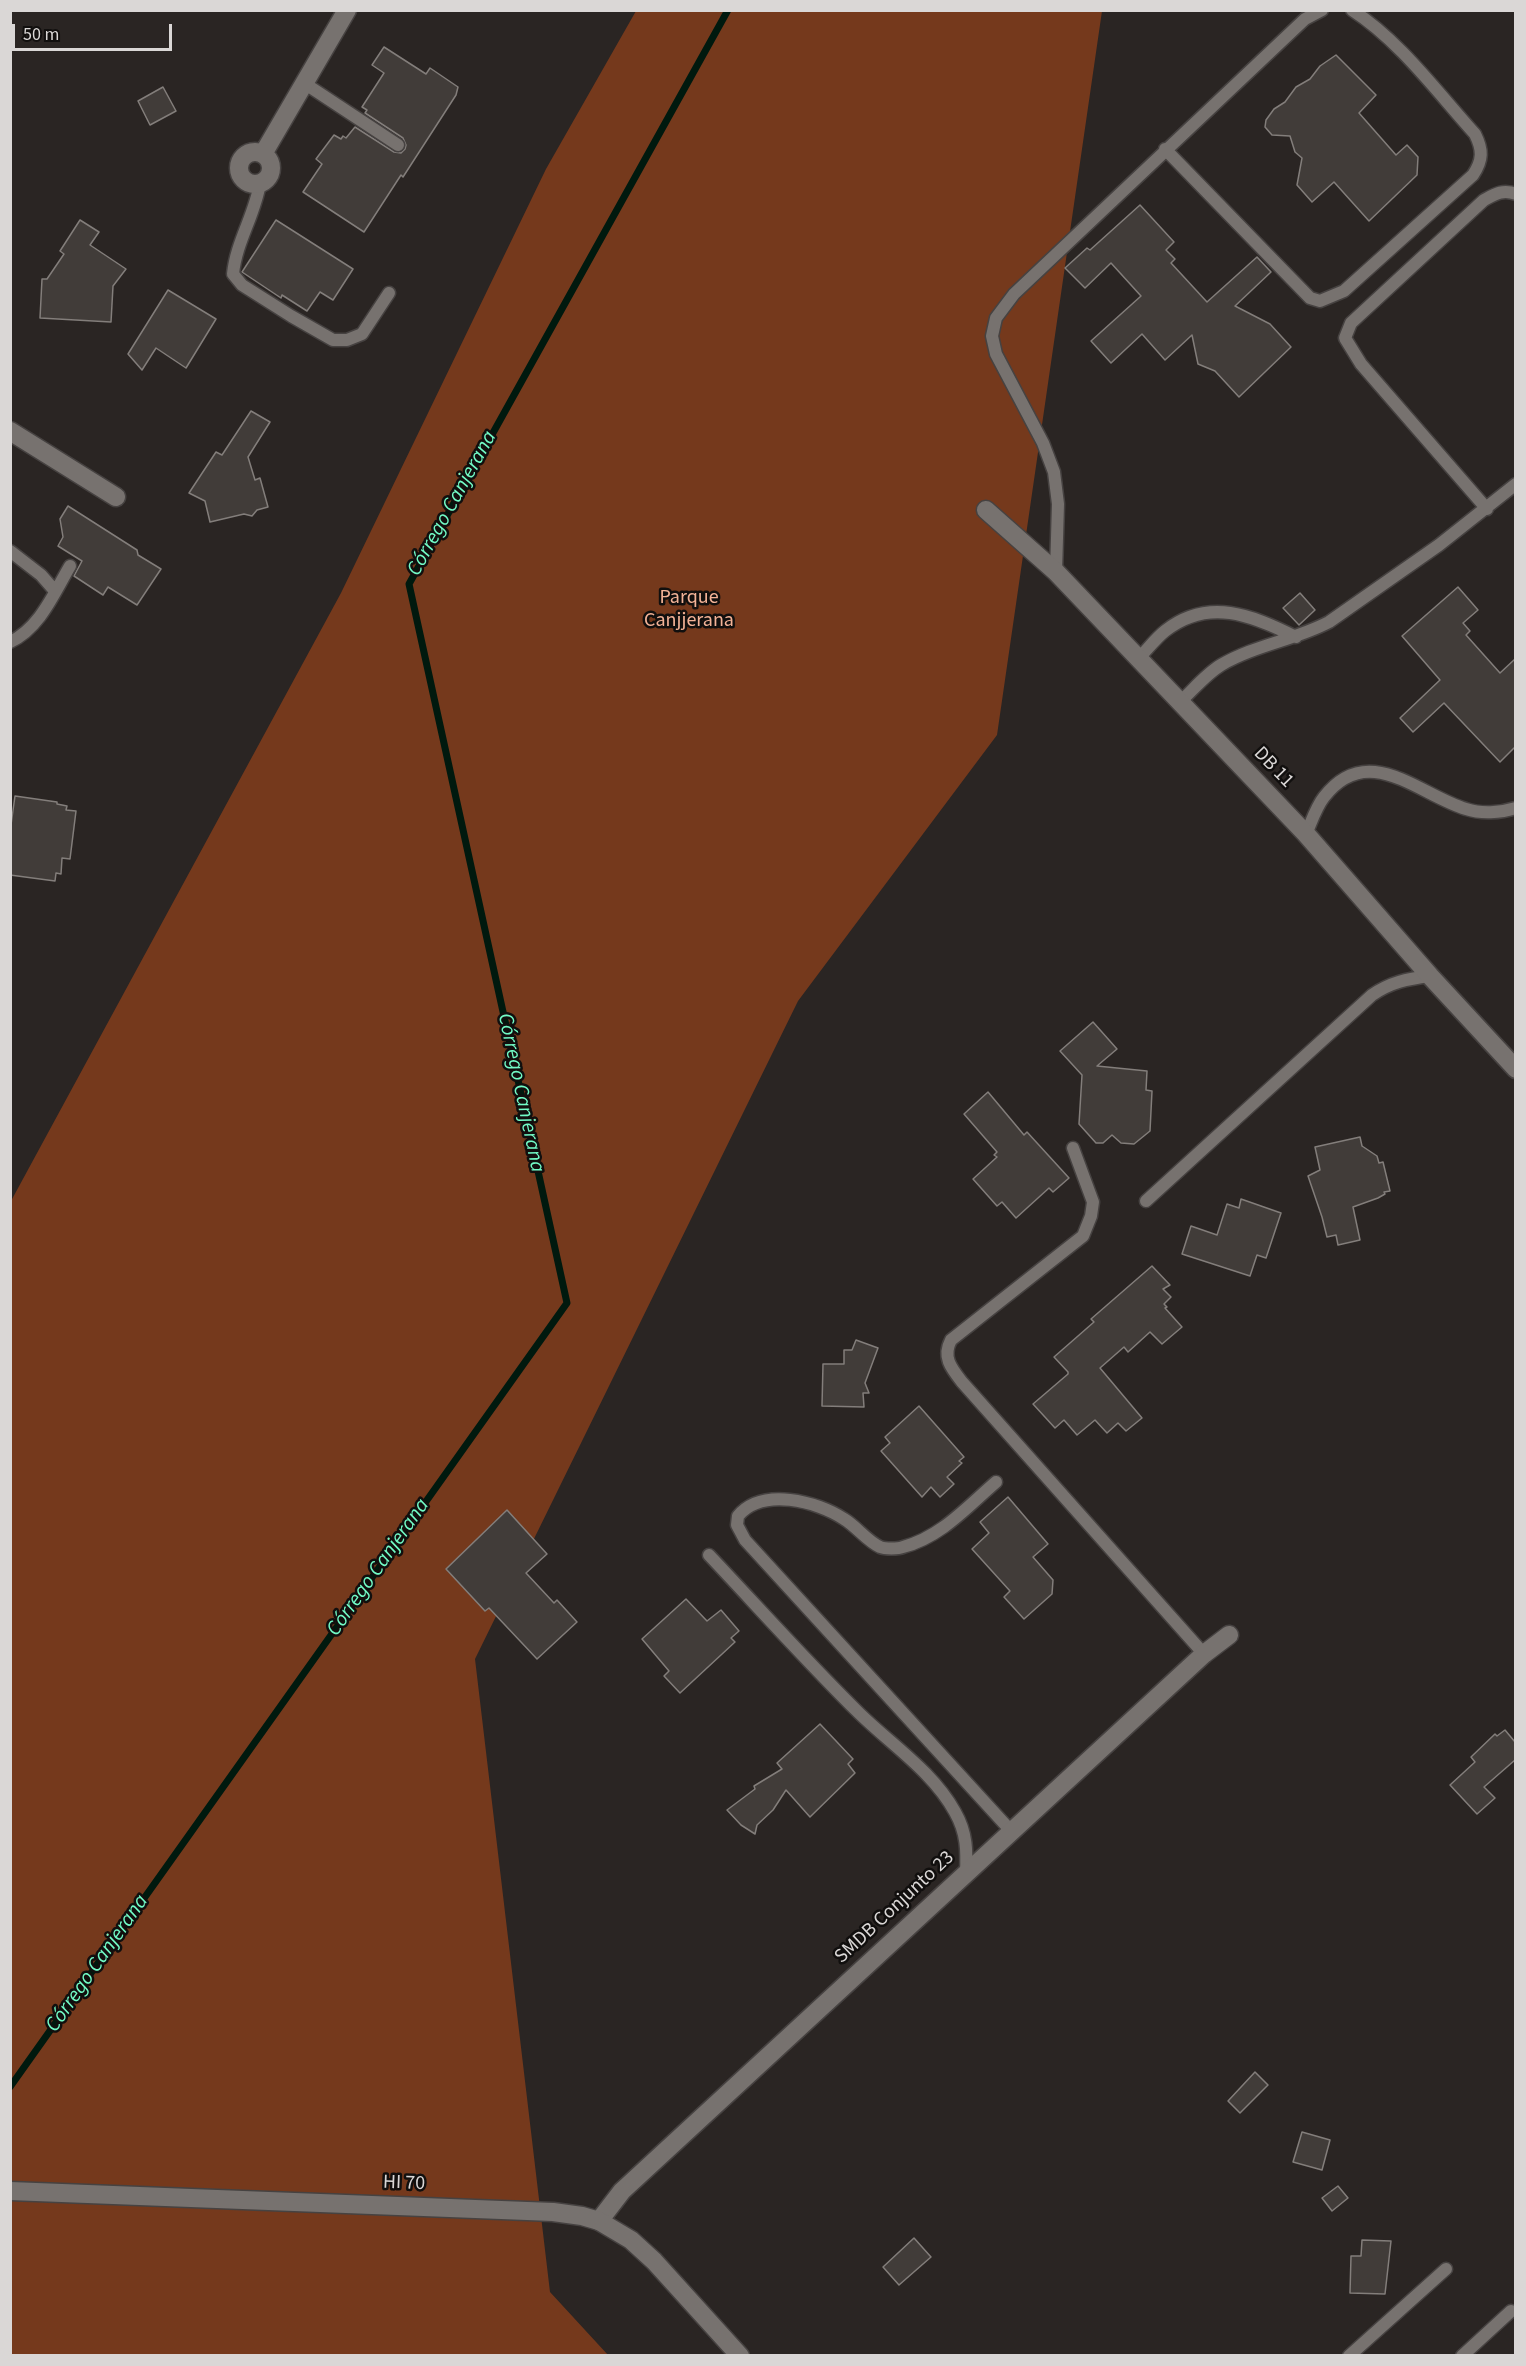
<!DOCTYPE html>
<html>
<head>
<meta charset="utf-8">
<style>
	body { margin:0 }
	#map { position:relative; width:1526px; height:2366px; overflow:hidden; background:#2a2523; font-family:"Source Sans 3",sans-serif }
	canvas { display:block }
	.frame { position:absolute; inset:0; border:12px solid #dad7d6; pointer-events:none }
	.scale { position:absolute; left:12px; top:24px; width:160px; height:27px; box-sizing:border-box; border:3px solid #dad7d6; border-top:0; padding-left:8px; font-size:18px; line-height:21px; white-space:nowrap; color:#dad7d6; -webkit-text-stroke:4px #110f0e; paint-order:stroke }
</style>
</head>
<body>
<div id="map">
<canvas width="1526" height="2366"></canvas>
<div class="frame"></div>
<div class="scale">50 m</div>
</div>
<script>
const g = document.querySelector('canvas').getContext('2d');
g.lineJoin = 'round';
function fill(path, color) {
  g.fillStyle = color;
  g.fill(path, 'evenodd');
}
function stroke(path, color, width, dash) {
  g.strokeStyle = color;
  g.lineWidth = width;
  g.lineCap = dash ? 'butt' : 'round';
  g.setLineDash(dash || []);
  g.stroke(path);
}
function label(font, color, halo, rows, align = 'center') {
  g.font = font + ' "Source Sans 3",sans-serif';
  g.lineWidth = 5;
  g.setLineDash([]);
  g.textBaseline = 'middle';
  g.strokeStyle = halo;
  g.fillStyle = color;
  for (const [text, x, y, turn = 0] of rows) {
    g.save();
    g.translate(x, y);
    g.rotate((+turn || 0) * Math.PI / 180);
    g.textAlign = isNaN(turn) ? turn : align;
    if (halo) g.strokeText(text, 0, 0);
    g.fillText(text, 0, 0);
    g.restore();
  }
}
fill(new Path2D(`
	M636,11H1102L997,735L798,1001L475,1659L550,2292L608,2355L11,2356V1201L341,593L546,169Z`), '#75391c');
stroke(new Path2D(`
	M10,2087L567,1303L409,584L728,10`), '#00190e', 7);
const building = new Path2D(`
	M384,47L426,74L430,68L458,87L456,95L403,177L401,175L364,232L303,192L322,164L316,159L334,135L341,139L343,136L346,138L355,127L394,152L401,153L405,149L406,145L403,138L365,113L367,110L362,107L384,73L372,65Z
	M1336,55L1376,95L1359,113L1396,155L1407,145L1418,157L1417,175L1369,221L1334,182L1312,202L1297,185L1302,158L1295,152L1290,136L1272,135L1265,127L1266,120L1274,109L1285,102L1296,87L1310,79L1320,66Z
	M163,87L176,111L150,125L138,101Z
	M1140,205L1174,242L1166,250L1175,259L1171,263L1207,302L1257,257L1271,272L1235,306L1270,324L1291,347L1239,397L1215,371L1198,364L1192,335L1165,360L1142,334L1111,363L1091,341L1141,296L1111,263L1085,288L1065,268L1087,248L1090,250Z
	M80,220L99,232L90,245L126,269L113,286L111,322L40,318L42,279H47L64,254L60,251Z
	M276,220L353,269L333,300L320,292L307,311L282,295L281,298L242,272Z
	M168,290L216,319L186,368L156,348L142,370L128,354Z
	M251,411L270,422L248,457L255,480L260,478L268,507L257,510L252,516L244,514L210,522L205,501L189,493L216,452L222,455Z
	M68,506L137,550L138,555L161,569L137,605L108,587L103,595L74,576L82,561L58,546L63,537L60,519Z
	M1458,587L1478,610L1463,623L1470,631L1466,635L1500,673L1515,659V747L1500,762L1444,703L1413,732L1400,718L1440,680L1402,636Z
	M1300,593L1315,610L1299,625L1283,608Z
	M15,796L57,802V804L67,806L66,810L76,811L70,859L62,858L61,874L56,873L55,881L10,875V832Z
	M1093,1022L1117,1049L1097,1066L1147,1071L1146,1090L1152,1091L1150,1131L1134,1144L1121,1143L1112,1135L1103,1143H1096L1079,1124L1082,1075L1060,1051Z
	M988,1092L1024,1135L1027,1132L1069,1178L1053,1192L1049,1188L1016,1218L1002,1202L997,1206L973,1179L997,1157L994,1155L997,1152L964,1114Z
	M1360,1137L1362,1146L1377,1156L1379,1163L1383,1162L1390,1191L1384,1192L1385,1194L1378,1198L1353,1207L1360,1240L1338,1245L1336,1235L1327,1237L1322,1217L1308,1176L1320,1170L1315,1147Z
	M1241,1199L1281,1213L1266,1258L1257,1255L1250,1276L1182,1254L1191,1226L1217,1235L1227,1204L1239,1208Z
	M1152,1266L1170,1285L1163,1289L1171,1297L1164,1304L1167,1307L1165,1308L1182,1327L1162,1344L1150,1332L1128,1352L1124,1347L1100,1368L1142,1418L1126,1431L1118,1423L1107,1433L1095,1420L1077,1435L1064,1420L1055,1428L1033,1404L1068,1374V1372L1054,1357L1094,1322L1091,1319Z
	M856,1340L878,1348L865,1383L869,1393H863L864,1407L822,1406L823,1364H844V1350H852Z
	M919,1406L964,1457L959,1461L962,1463L947,1477L954,1484L940,1497L931,1487L922,1497L881,1451L890,1443L885,1437Z
	M1008,1497L1048,1544L1033,1557L1053,1580L1052,1594L1024,1619L1004,1597L1010,1591L972,1549L989,1533L980,1522Z
	M507,1510L547,1554L526,1573L554,1603L557,1600L577,1622L537,1659L489,1608L485,1611L446,1569Z
	M686,1599L707,1621L721,1610L739,1631L731,1638L735,1642L680,1693L664,1676L669,1671L642,1639Z
	M820,1724L853,1759L848,1764L855,1773L810,1817L786,1790L773,1810L757,1825L755,1834L741,1825L727,1810L755,1789L754,1786L782,1769L777,1763Z
	M1505,1730L1515,1742V1760L1484,1787L1495,1798L1477,1814L1450,1785L1475,1762L1471,1757L1495,1734L1497,1736Z
	M1255,2072L1268,2085L1240,2113L1228,2101Z
	M1302,2132L1330,2140L1322,2170L1293,2162Z
	M1338,2186L1348,2198L1332,2211L1322,2198Z
	M914,2238L931,2257L899,2285L883,2267Z
	M1362,2240L1391,2241L1385,2294L1350,2293L1351,2256H1361Z`);
fill(building, '#413c39');
stroke(building, '#837e7b', 1.5);
const service = new Path2D(`
	M304,83L398,145
	M1165,149L1310,298L1320,301L1344,291L1473,175C1483,160 1483,150 1475,134C1437,92 1400,41 1352,10
	M260,183C255,215 236,242 233,274L242,285L291,316L333,340H347L362,334L389,293
	M1487,509L1361,364L1345,338L1351,323L1484,200C1495,194 1503,189 1516,194
	M10,551L41,575L55,591
	M1056,572L1058,504L1054,472L1043,443L996,354L992,336L996,318L1014,294L1305,19L1322,10
	M10,642C40,628 54,593 70,566
	M1139,658C1147,650 1155,639 1165,631C1208,597 1252,615 1296,637
	M1180,702C1193,690 1206,674 1221,665C1255,645 1295,640 1329,622L1439,545L1516,484
	M1306,834C1311,823 1316,807 1324,797C1368,740 1419,795 1466,809C1481,814 1500,813 1516,808
	M1073,1148L1093,1202L1091,1216L1083,1236L951,1340C942,1357 951,1368 962,1382L1204,1654
	M1146,1201L1372,995C1391,982 1407,979 1430,976
	M996,1482C967,1507 941,1537 903,1547C898,1549 885,1549 880,1547C867,1541 856,1526 844,1519C817,1501 762,1487 738,1516L737,1525L745,1540L1012,1832
	M709,1555C759,1608 808,1663 860,1714C893,1746 933,1772 955,1812C967,1833 967,1851 966,1874
	M1349,2356L1446,2269
	M1462,2356L1511,2311`);
const minor = new Path2D(`
	M239 168a16 16 0 1 1 32 0a16 16 0 1 1-32 0Z
	M263,154L347,10
	M10,431L116,497
	M986,510L1056,572L1306,834L1430,976L1516,1069
	M599,2221L622,2191L1204,1654L1229,1635`);
const tertiary = new Path2D(`
	M10,2191L553,2212L582,2216L599,2221L631,2240L654,2261L740,2356`);
stroke(service, '#464241', 15);
stroke(minor, '#464241', 21);
stroke(tertiary, '#464241', 21);
stroke(service, '#77726f', 12);
stroke(minor, '#77726f', 18);
stroke(tertiary, '#77726f', 18);
label('20px', '#f4b397', '#110f0e', [
	["Parque",689,599],
	["Canjjerana",689,622]
]);
label('20px', '#dad7d6', '#110f0e', [
	["DB 11",1273,768,46],
	["SMDB Conjunto 23",895,1908,-43],
	["HI 70",404,2184,2]
]);
label('italic 21px', '#72fbc6', '#110f0e', [
	["Córrego Canjerana",453,504,-61],
	["Córrego Canjerana",520,1093,78],
	["Córrego Canjerana",379,1568,-55],
	["Córrego Canjerana",98,1964,-55]
]);
</script>
</body>
</html>
